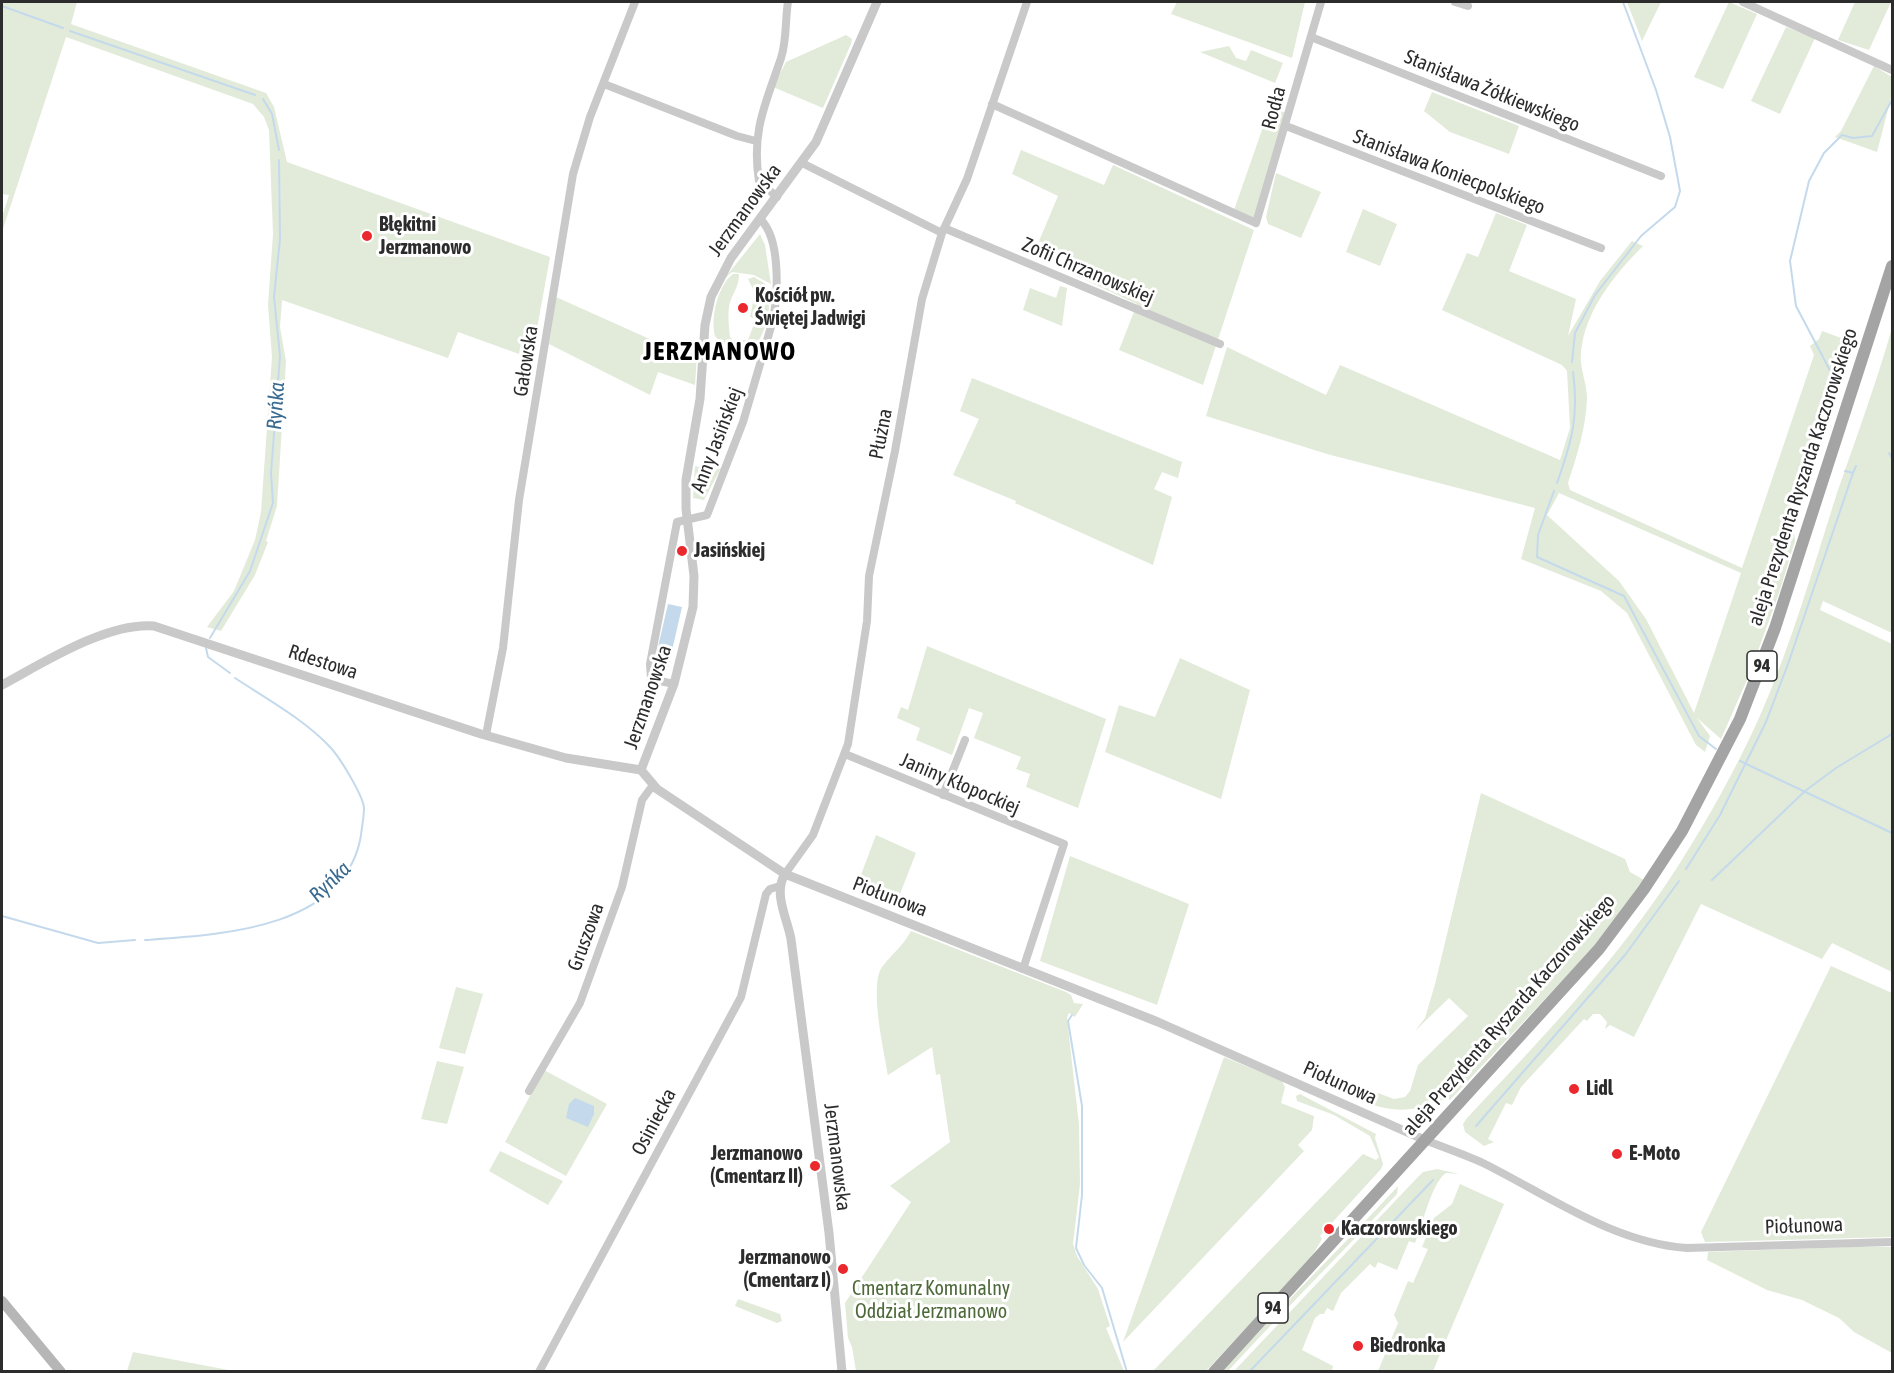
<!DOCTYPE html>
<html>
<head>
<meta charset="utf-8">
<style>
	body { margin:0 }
	#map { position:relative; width:1894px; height:1373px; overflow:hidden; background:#fff; font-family:"Asap Condensed",sans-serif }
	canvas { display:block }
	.frame { position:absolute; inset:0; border:3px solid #2c2c2c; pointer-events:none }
</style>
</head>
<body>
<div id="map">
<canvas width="1894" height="1373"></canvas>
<div class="frame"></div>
</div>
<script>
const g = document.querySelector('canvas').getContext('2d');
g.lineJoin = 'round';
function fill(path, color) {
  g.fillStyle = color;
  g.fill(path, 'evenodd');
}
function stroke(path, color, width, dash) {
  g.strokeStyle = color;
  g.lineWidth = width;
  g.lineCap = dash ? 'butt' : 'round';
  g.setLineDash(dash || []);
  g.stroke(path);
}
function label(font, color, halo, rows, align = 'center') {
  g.font = font + ' "Asap Condensed",sans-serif';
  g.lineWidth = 6;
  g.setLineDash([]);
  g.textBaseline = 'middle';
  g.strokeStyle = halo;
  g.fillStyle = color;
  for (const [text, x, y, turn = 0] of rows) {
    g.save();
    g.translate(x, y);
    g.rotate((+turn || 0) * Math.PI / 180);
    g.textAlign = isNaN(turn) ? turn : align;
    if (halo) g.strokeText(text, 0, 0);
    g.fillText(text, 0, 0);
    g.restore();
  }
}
fill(new Path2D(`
	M2,2H77L71,24L266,93L274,107L287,162L550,257L534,345L521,343L519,354L458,332L448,358L282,300L280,327L286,361L277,506L266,541L268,542L255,575L221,631L207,627L234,591L255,540L261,512L272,357L268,305L273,234L269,130L264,117L253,104L66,37L2,232V217L9,195L2,194Z
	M1177,2H1305L1292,58L1171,14Z
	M1627,2H1661L1642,41Z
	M1729,2L1757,14L1723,89L1694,77Z
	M1855,2H1891L1869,50L1838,40Z
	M1786,27L1815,38L1780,114L1751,101Z
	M846,35L852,39L851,44L823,108L773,87L786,62Z
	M1229,46L1236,58L1246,61L1251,50L1283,63L1275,83L1200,52Z
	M1874,66L1892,77V94L1877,152L1835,137L1841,131Z
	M1432,92L1519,126L1509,154L1450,132L1424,111Z
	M1270,107L1286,113L1255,220L1234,210Z
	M1021,150L1104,185L1113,165L1254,230L1203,385L1119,350L1137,304L1066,271L1071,255L1039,241L1058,196L1012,174Z
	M1276,173L1321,192L1301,238L1268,224L1266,217Z
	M1363,209L1397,224L1380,266L1346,252Z
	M1496,213L1527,225L1509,271L1576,299L1568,336L1600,281L1632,241L1643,246C1614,275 1585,311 1581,352C1579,367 1587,383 1587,398C1586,428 1577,455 1568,483L1570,490L1742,568L1814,355L1810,346L1819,339L1822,331L1852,342L1793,522L1795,541L1780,590L1750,673L1721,739L1697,718L1710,736L1705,752L1696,745L1627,613L1601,591L1521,559L1535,508L1327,454L1206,416L1227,347L1326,395L1340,365L1560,460L1570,428L1567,371L1562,365L1442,310L1467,253L1478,257ZM1559,493L1741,573L1694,713L1646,619L1619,581L1547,515Z
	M760,234L765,245L771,284L754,275L732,272L724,279Z
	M733,274H739C739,286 734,291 730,302C727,313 729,326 730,337L733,340H748L756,319L750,317L755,293L748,279L754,277L767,285C772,308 768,327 755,347C740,350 724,348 715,336C710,318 718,285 733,274Z
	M1060,286L1067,288L1062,326L1023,310L1030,288L1056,298Z
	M556,297L663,345L697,355L695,385L658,372L650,395L549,344Z
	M1892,328V633L1823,601L1820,610L1892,644V972L1832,943L1822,959L1701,904L1634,1037L1610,1025L1605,1029L1607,1022L1600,1014H1593L1587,1021L1584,1019L1521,1087L1512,1105L1506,1103L1488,1139L1494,1142L1484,1146L1465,1132L1463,1124L1467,1118C1541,1039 1619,959 1678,866C1708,819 1736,769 1759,718C1791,646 1813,568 1837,493C1856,438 1876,384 1892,328Z
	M972,378L1182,462L1178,478L1162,472L1154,489L1172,497L1153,565L1015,503L1016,501L953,475L979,419L960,411Z
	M695,466L702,468L703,474L713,475L718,467L721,468L704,500L693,498Z
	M927,646L1106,719L1078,808L1026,787L1030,774L1016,769L1021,757L974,738L983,713L969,708L952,755L916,740L920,728L897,718L901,707L908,710Z
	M1180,658L1250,690L1221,799L1105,752L1119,705L1155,717Z
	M1481,793L1625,859L1630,872L1644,880L1591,950L1450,1100L1447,1098C1420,1110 1399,1114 1370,1104L1371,1098L1378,1093L1394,1099L1405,1097L1410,1091L1418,1065L1468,1016L1449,998L1415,1031L1425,1018L1435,984Z
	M876,835L916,853L896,904L856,888Z
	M1070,856L1189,904L1157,1005L1040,961Z
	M911,931L1066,992L1071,995L1074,1003L1083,1004L1075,1017L1069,1013L1067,1018L1079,1125L1080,1184L1073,1244L1077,1256L1098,1289L1110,1326L1106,1328L1124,1371H856L852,1347L848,1338L845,1303L911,1202L890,1186L950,1142L940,1074L936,1075L932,1047L888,1075C884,1051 869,986 882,967C892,954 903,946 911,931Z
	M1831,966L1892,993V1237L1705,1242L1701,1232Z
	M456,987L483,994L465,1054L439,1048Z
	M1224,1057L1282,1081L1285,1087L1281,1103L1314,1116L1312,1130L1298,1145L1304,1151L1123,1342Z
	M437,1061L464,1067L447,1124L421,1119Z
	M544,1070L607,1104L566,1176L505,1142Z
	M1300,1094L1376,1134L1375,1138L1383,1164L1381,1169L1320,1236L1322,1239L1311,1258L1206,1371L1152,1372L1363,1154L1376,1160L1379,1157L1370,1136L1334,1115L1297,1101L1296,1096Z
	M500,1151L563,1181L548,1205L489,1171Z
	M1437,1169L1459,1174L1446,1173C1432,1182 1422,1226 1415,1243L1409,1241L1397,1270L1378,1262L1375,1268L1370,1264L1341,1293L1333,1311L1327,1308L1324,1314H1320L1315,1318L1302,1350L1333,1366L1332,1370L1335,1371H1234L1415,1180L1423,1172Z
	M1460,1184L1504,1204L1433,1371H1378L1398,1323L1394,1315L1408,1281L1413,1283L1428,1249L1422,1247L1434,1218L1452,1204Z
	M1398,1186L1397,1194C1341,1254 1283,1311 1228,1371L1221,1372C1279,1308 1340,1249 1398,1186Z
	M1849,1247H1892V1353L1854,1332L1839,1318L1802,1300L1767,1290L1707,1260L1708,1252Z
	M738,1299L780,1314L782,1321L777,1323L735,1306Z
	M133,1352L234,1371H127Z`), '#e2ebd9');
fill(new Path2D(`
	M668,604L682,607L668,668L654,664Z
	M575,1098L594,1106V1114L588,1127L566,1118L569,1104Z`), '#c4daec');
stroke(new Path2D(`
	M2,6L63,28
	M70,31L255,95
	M263,99L272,114L279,150
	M1572,362L1575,333L1595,295L1641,236L1675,207L1680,191L1670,137L1656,90L1623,2
	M1889,453L1892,458
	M1814,460L1810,457L1811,451L1834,378L1796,306L1790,261L1809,181L1824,153L1842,135L1853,138L1872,136L1892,100
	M1845,471L1853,473L1856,466
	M1557,483C1572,441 1579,416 1573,372
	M1554,491L1538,535L1537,557L1624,596L1699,736L1716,749
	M210,638L250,571L273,503L271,473L280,356L274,297L280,239L279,160
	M206,648L208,657L230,673
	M1740,761L1892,833
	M1686,869L1720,815L1766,722L1788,664L1853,473
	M1712,880L1805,791L1836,768L1892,734
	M2,916L98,943L135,940
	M145,940C220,935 346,929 361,835C362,826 364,817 364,808C363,795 340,758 331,748C305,720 267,699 235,678
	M1072,1015L1068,1021L1082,1106V1195L1076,1248L1084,1265L1102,1288L1127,1372
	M1476,1126L1625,955L1679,881
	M1249,1372L1433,1180`), '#c4daec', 2);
stroke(new Path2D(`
	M1455,2L1468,6
	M1743,2L1892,70
	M1311,37L1661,176
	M604,84L737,136L756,141
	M992,104L1256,223L1321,2
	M1286,126L1601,248
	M802,163L942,233
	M777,197L759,181C751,131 766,103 781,58C787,40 785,20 788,2
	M944,228L1220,344
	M651,679L674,684
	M642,725L651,679L650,664L677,522L707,515L743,422L773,320C778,294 781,238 760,219
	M486,735L503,648L519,500L573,174L590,117L635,2
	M845,754L1064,844L1023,969
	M943,795L965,740
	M785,874L813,835L848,744L867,621L869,576L895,451L922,299L942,233L967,179L1027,2
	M529,1091L580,1003L622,887L642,800L653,785
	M1425,1140C1445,1148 1466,1155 1485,1164C1549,1196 1614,1243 1687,1248L1892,1242
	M539,1372L741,997L766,894L770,889L780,886`), '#c9c9c9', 8);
stroke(new Path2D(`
	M2,685C43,663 107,622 154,626L481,734L566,758L641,770
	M641,770L657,789L785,874L1158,1022L1425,1140
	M641,770L674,684L693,607L694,576L686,509V480L700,399L705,325L711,297L731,258L816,142L877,2
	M785,874C773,893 787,918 791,939L829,1233L842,1372`), '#c9c9c9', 9);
stroke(new Path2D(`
	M2,1301L61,1372`), '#b6b6b6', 10);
stroke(new Path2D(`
	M1214,1372L1599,949L1644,889L1682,831L1740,719L1775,628L1892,266`), '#a4a4a4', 12);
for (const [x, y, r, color] of [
	[367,236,6,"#ea282d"],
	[743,308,6,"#ea282d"],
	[682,551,6,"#ea282d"],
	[1574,1089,6,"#ea282d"],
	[1617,1154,6,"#ea282d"],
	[815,1166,6,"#ea282d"],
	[1329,1229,6,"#ea282d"],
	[843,1269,6,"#ea282d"],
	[1358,1346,6,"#ea282d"]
]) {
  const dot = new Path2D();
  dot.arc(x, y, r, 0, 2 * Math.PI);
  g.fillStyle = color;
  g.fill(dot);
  stroke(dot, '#fff', 2);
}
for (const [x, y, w] of [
	[1762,666,30],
	[1273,1308,30]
]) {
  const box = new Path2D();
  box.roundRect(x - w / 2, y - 15, w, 30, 4.5);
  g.fillStyle = '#fff';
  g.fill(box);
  stroke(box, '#2c2c2c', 1.5);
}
label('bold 18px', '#2c2c2c', null, [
	["94",1762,666],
	["94",1273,1308]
]);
label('20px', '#2c2c2c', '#fff', [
	["Stanisława Żółkiewskiego",1492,91,22],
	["Rodła",1274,108,-75],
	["Stanisława Koniecpolskiego",1449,172,21],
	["Jerzmanowska",745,210,-54],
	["Zofii Chrzanowskiej",1088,271,23],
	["Gałowska",526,361,-81],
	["Płużna",881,434,-79],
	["Anny Jasińskiej",717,440,-69],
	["aleja Prezydenta Ryszarda Kaczorowskiego",1803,477,-72],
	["Rdestowa",323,662,18],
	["Jerzmanowska",648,697,-71],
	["Janiny Kłopockiej",960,784,23],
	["Piołunowa",890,897,21],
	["Gruszowa",586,937,-70],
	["aleja Prezydenta Ryszarda Kaczorowskiego",1509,1015,-49],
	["Piołunowa",1340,1083,24],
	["Osiniecka",654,1122,-62],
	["Jerzmanowska",837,1157,83],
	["Piołunowa",1804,1226,-2]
]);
label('bold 20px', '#2c2c2c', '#fff', [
	["Błękitni",379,225],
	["Jerzmanowo",379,248],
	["Kościół pw.",755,296],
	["Świętej Jadwigi",755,319],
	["Jasińskiej",694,551],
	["Lidl",1586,1089],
	["Jerzmanowo",803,1154,"right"],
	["(Cmentarz II)",803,1177,"right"],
	["E-Moto",1629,1154],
	["Kaczorowskiego",1341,1229],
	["Jerzmanowo",831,1258,"right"],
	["(Cmentarz I)",831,1281,"right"],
	["Biedronka",1370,1346]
], 'left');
label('20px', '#4d6939', '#fff', [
	["Cmentarz Komunalny",931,1289],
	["Oddział Jerzmanowo",931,1312]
]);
label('italic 21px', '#396a90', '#fff', [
	["Ryńka",276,406,-86],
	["Ryńka",330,882,-44]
]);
g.letterSpacing = '1.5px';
label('bold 26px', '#000', '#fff', [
	["JERZMANOWO",720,352]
]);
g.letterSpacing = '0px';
</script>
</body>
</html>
